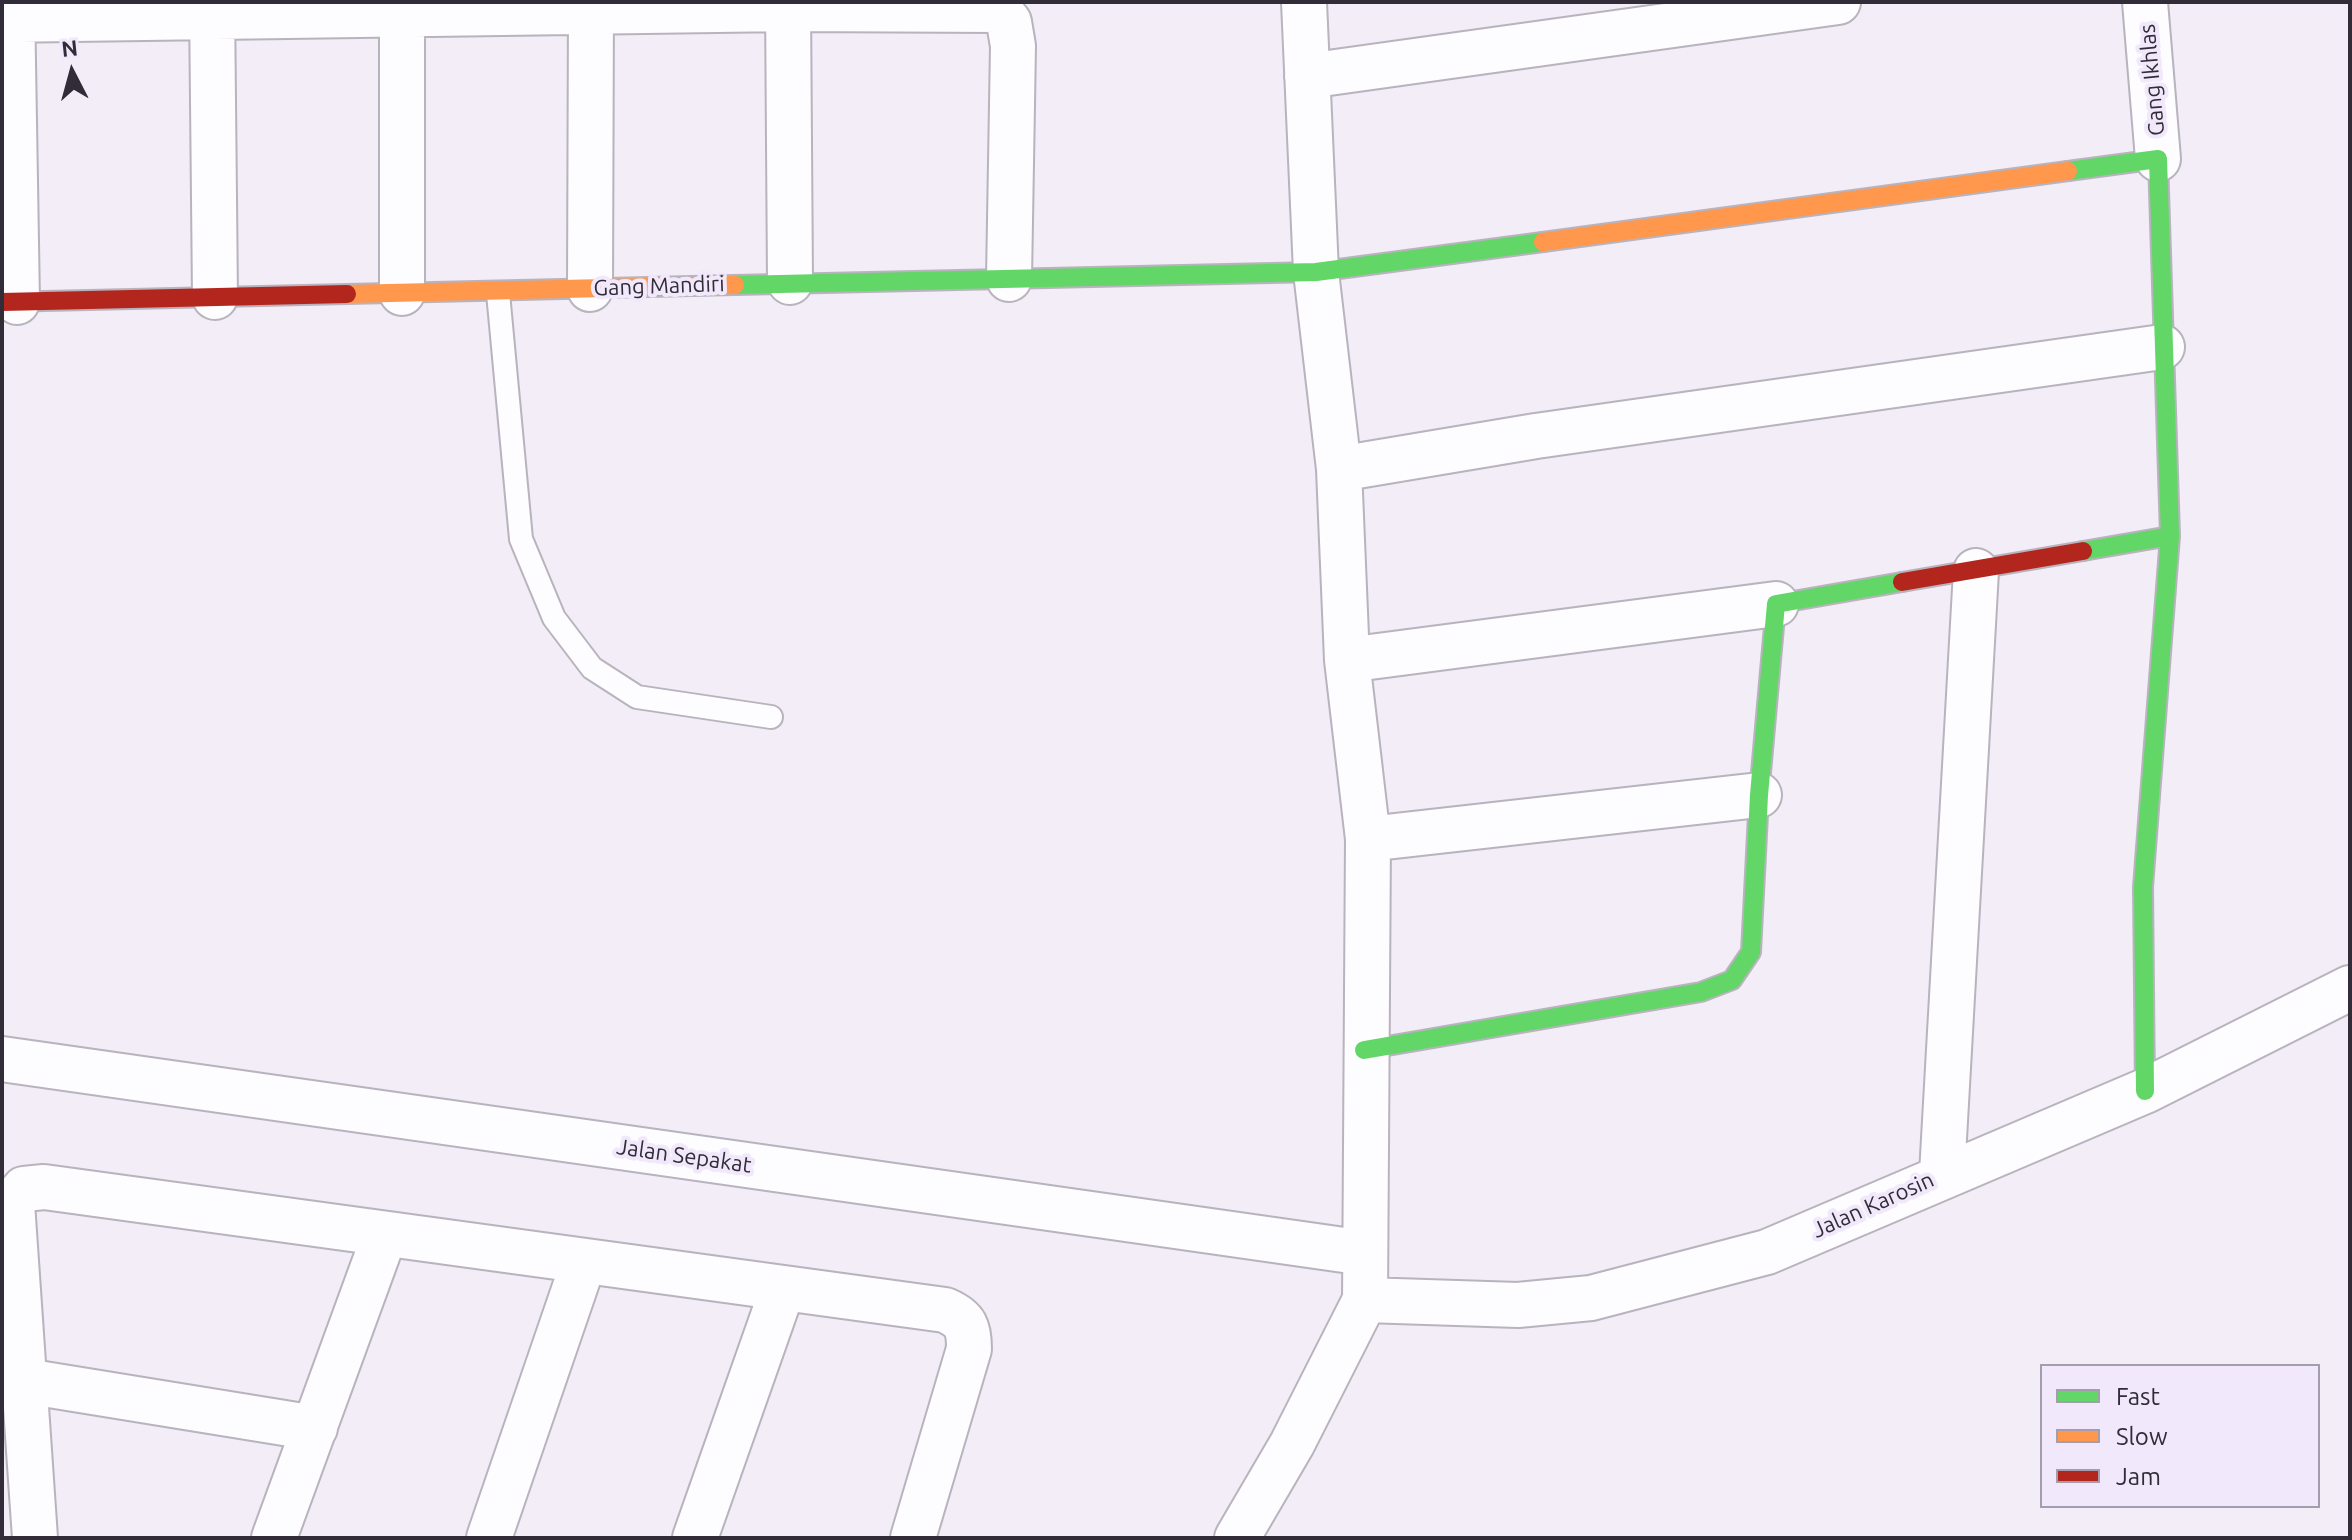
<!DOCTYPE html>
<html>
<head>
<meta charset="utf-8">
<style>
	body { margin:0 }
	#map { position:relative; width:2352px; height:1540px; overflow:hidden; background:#f2edf7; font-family:Ubuntu,sans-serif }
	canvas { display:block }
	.frame { position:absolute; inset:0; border:4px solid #312c37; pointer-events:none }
	.legend { position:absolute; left:2040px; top:1364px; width:280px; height:144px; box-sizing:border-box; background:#f1e9fb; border:2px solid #a49dad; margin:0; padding:10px 14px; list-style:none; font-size:24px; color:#312c37 }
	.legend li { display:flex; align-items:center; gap:16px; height:40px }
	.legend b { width:40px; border:2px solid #a49dad }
	.north { position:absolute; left:32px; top:32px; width:80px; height:80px; -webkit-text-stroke:6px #f1e9fb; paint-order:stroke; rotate:354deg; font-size:22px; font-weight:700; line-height:32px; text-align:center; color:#312c37 }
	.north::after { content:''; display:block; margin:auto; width:28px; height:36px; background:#312c37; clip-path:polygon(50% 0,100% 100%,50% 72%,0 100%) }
</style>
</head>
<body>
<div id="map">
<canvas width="2352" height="1540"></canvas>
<div class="frame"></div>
<ul class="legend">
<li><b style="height:10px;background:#63d668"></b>Fast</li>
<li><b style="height:10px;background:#ff974d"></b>Slow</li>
<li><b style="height:10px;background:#b3261e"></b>Jam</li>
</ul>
<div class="north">N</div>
</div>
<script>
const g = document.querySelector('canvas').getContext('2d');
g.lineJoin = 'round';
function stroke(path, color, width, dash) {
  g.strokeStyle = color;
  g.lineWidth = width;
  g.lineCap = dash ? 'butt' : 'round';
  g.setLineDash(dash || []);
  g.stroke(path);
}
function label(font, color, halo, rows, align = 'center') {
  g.font = font + ' Ubuntu,sans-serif';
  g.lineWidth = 8;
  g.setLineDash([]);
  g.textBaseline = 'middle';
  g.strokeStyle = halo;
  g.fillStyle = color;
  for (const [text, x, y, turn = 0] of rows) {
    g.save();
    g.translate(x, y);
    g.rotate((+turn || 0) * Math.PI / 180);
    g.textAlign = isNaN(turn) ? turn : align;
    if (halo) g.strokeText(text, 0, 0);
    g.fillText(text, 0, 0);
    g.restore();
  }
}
const lane = new Path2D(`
	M498,293L521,539L554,618L592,668L637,697L771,717`);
const street = new Path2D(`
	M12,2L17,302
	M212,2L215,297
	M788,2L790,282
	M2145,2L2158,159
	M2,20L788,9L999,10L1009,22L1013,46L1009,279
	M1307,76L1838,2
	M590,289L591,2
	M402,293V2
	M1339,469L1536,436L2162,347
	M1347,660L1776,604
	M1368,839L1759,795
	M2,1059L1365,1253
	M1942,1174L1976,571
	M1365,1300L1518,1305L1591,1298L1767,1252L2145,1091L2350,988
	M25,1381L315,1428
	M35,1538L12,1203L24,1189L44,1187L945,1310C966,1319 969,1328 969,1349L913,1538
	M274,1538L385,1234
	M489,1538L584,1261
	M695,1538L783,1288
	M1237,1538L1292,1444L1365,1300L1368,839L1347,660L1339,469L1316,272L1304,2`);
const fast = new Path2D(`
	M2068,171L2158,159L2170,536
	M735,285L1316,272L1543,242
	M2083,551L2170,536L2143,887L2145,1091
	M1364,1050L1701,992L1732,980L1751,952L1759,795L1776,604L1902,582`);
const slow = new Path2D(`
	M1543,242L2068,171
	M347,294L735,285`);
const jam = new Path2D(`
	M2,302L347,294
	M1902,582L2083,551`);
stroke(lane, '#b8b3bd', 26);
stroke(street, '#b8b3bd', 48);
stroke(fast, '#b8b3bd', 22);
stroke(slow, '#b8b3bd', 22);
stroke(jam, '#b8b3bd', 22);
stroke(lane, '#fdfcfe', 22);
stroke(street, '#fdfcfe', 44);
stroke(fast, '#63d668', 18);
stroke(slow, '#ff974d', 18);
stroke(jam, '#b3261e', 18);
label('22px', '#312c37', '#f1e9fb', [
	["Gang Ikhlas",2152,80,-95],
	["Gang Mandiri",659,286,-2],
	["Jalan Sepakat",684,1156,8],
	["Jalan Karosin",1873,1205,-24]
]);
</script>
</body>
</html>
